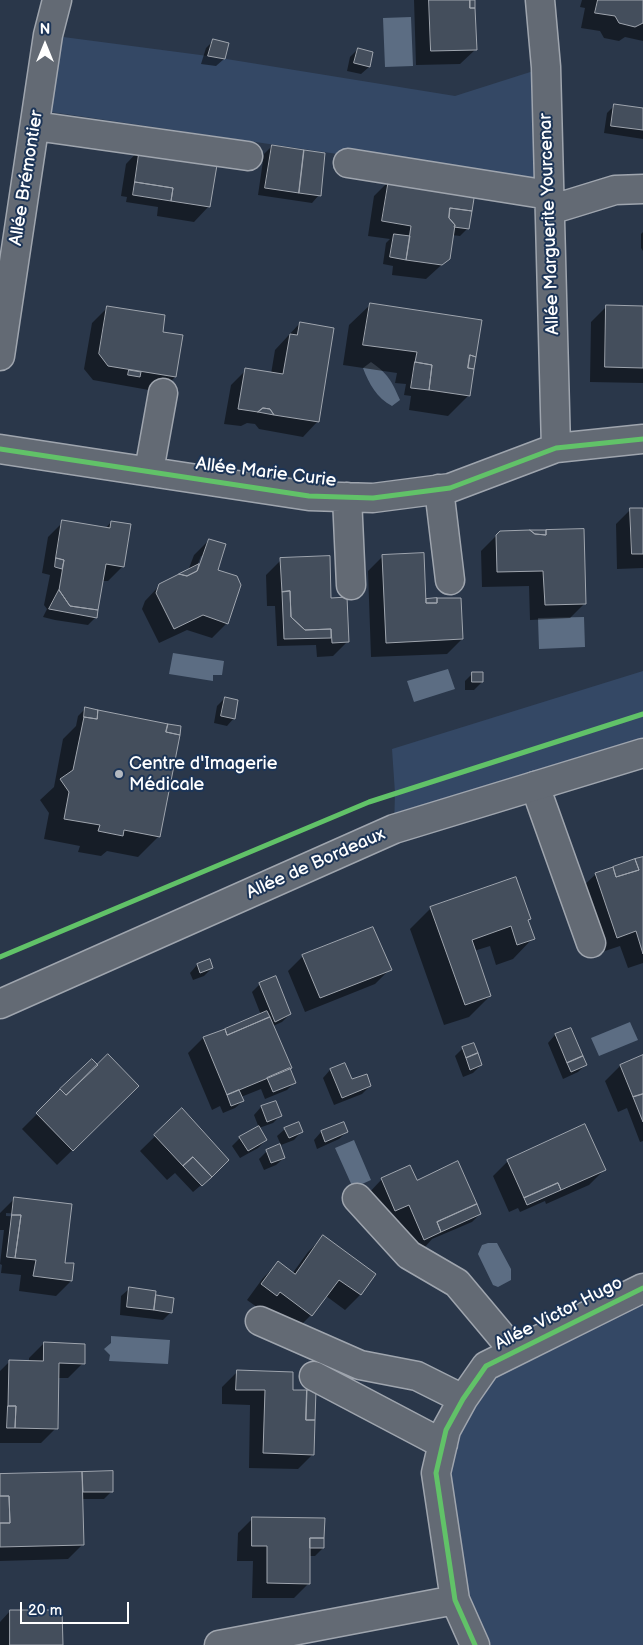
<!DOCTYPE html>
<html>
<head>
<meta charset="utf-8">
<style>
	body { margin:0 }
	#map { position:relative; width:643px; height:1645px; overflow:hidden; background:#2a374a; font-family:"Balsamiq Sans",sans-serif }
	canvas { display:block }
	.north { position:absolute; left:20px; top:20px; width:50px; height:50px; -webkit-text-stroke:4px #1d3557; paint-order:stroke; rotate:0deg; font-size:14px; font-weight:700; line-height:20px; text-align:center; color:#fff }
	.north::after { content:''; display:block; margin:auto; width:18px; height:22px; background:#fff; clip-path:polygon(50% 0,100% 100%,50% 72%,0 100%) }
	.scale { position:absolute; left:20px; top:1602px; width:109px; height:22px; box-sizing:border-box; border:2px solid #fff; border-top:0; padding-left:6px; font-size:15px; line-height:18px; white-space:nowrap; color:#fff; -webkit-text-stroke:4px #1d3557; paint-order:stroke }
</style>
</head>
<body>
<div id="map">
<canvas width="643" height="1645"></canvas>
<div class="north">N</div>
<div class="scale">20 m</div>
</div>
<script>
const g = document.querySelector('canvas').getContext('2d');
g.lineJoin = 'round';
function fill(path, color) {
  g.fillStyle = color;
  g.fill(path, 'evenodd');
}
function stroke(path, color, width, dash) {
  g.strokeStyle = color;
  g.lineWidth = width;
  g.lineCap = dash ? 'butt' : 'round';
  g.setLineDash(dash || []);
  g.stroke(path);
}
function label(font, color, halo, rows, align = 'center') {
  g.font = font + ' "Balsamiq Sans",sans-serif';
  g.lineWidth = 4;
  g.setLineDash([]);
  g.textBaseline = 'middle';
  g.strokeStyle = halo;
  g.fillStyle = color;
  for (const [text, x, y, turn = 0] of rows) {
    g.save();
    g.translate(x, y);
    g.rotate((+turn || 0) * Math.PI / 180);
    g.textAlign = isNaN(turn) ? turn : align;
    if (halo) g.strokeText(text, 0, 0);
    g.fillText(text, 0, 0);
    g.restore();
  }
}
fill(new Path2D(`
	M48,35L208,56L455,96L546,67L549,185L37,110Z
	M643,671V753L394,829L395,793L392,749Z
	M643,1288V1645H475L455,1600L446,1430L486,1366Z`), '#344865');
fill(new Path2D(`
	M411,17L413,66L385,67L383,18Z
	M371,362C388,374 392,381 400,400L392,406C377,398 369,384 363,368Z
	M584,617L585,647L539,649L538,618Z
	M173,653L224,661L222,675H213V681L169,674Z
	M448,669L455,689L414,702L407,681Z
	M630,1022L638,1040L599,1056L591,1038Z
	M354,1140L371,1180L353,1188L335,1148Z
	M488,1243H497L511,1269V1280L498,1287L493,1285L478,1254L482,1245Z
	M111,1336L170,1340L168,1364L109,1361L110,1355L104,1349L111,1343Z`), '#5c6d83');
fill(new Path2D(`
	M414,0H474L476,49L460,64L416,65Z
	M582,0H643V41L625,37L619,41L604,38L600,31L581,28L585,8L580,7Z
	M213,41L224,59L216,66L201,64L206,48Z
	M358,49L369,67L361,74L347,71L350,57Z
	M615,105L643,109V139L604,133L607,113Z
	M272,146L319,195L312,203L258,195L264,154Z
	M141,148L209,206L194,222L157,216L158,207L126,202L127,197L121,196L126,164Z
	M389,181L468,228L460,236L452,235L448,259L426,279L392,275L393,266L383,264L386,243L390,239L368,236L374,196Z
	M643,232V251L641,248V234Z
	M370,305L469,395L448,416L409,410L411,396L404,395L406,384L395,383L397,373L343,365L349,325Z
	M607,306L643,307V383L590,382L591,322Z
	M107,308L175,377L160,392L93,380L84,369L92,323Z
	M300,323L318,421L303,437L259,429L255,424L247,423L241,426L224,424L231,385L246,370L271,374L275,350Z
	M631,509H643V568L617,569L616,524Z
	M63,522L105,529L111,522L123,566L108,581H102L96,617L88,625L55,620L43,617L47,609L44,605L50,575L42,573L48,537Z
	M500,532L585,603L570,618L530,620L529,586L482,587L481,551Z
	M209,540L227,623L212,638L187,630L159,643L142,609L145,601L160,585L188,571L194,555ZM201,556H204L195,577L193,576Z
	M383,556L424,602L426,600L462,639L447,654L371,657L368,571Z
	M281,560L330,600L348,641L333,656L317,657L316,645L277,646L275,606H267L266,575Z
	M473,673L482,682L474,690H465V681Z
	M225,698L234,718L227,726L214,723L217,706Z
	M85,709L159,836L138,857L107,851L101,856L78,852L80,846L44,839L49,813L40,800L54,787L63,739L76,726L78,716Z
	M643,858V963L628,968L620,946L602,952L580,889L596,874Z
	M431,908L529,919L527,921L533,938L513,959L496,965L490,946L474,951L490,996L469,1017L444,1025L410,929Z
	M303,956L390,969L375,984L305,1012L288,971Z
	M209,961L212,968L204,976L193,980L190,973L197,965Z
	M260,984L290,1014L282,1022L273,1026L295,1082L287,1090L265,1099L261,1089L241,1097L243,1101L235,1108L223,1113L220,1106L212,1110L188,1053L203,1038L261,1015L252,992Z
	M570,1030L586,1064L578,1072L563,1079L548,1043L555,1035Z
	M463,1048L481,1065L473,1073L463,1077L455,1056Z
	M643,1056V1141L640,1142L627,1108L618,1112L605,1081L620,1066Z
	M344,1064L351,1081L370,1086L362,1094L334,1105L323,1078L330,1070Z
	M61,1090L123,1101L57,1165L22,1129Z
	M275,1103L280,1116L273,1123L259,1128L266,1140L258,1148L240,1158L232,1146L240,1138L259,1128L254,1115L261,1107Z
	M182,1110L213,1175L193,1192L175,1173L167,1180L140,1151Z
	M343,1123L346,1132L339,1139L317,1149L314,1140L321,1132Z
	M285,1129L301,1132L294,1140L281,1145L277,1136Z
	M267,1151L284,1158L276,1165L264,1170L259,1159Z
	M508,1161L604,1170L589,1185L546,1204L545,1201L520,1212L518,1208L509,1212L493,1176Z
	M382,1179L416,1181L480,1214L472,1222L432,1239L425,1247L409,1254L367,1195Z
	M15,1198L64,1264L71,1281L56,1296L19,1291L21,1275L1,1273L2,1265L0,1264L4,1230H0V1213ZM6,1213L20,1214L26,1217L6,1216Z
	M323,1237L360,1295L345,1310L326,1296L311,1315L296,1330L264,1307L261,1310L247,1300L263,1278L278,1263L292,1274L308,1252Z
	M129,1289L155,1296L173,1299L171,1312L163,1320L120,1315L121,1296Z
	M44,1343L83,1363L68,1378H58L56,1428L41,1443H0V1371L10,1361H29V1358Z
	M237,1372L292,1391L313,1454L298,1469L249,1468L250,1405L222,1404V1387Z
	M111,1472L112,1491L104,1499H82L83,1544L68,1559L0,1561V1475Z
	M253,1518L323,1548L315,1556H309V1583L294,1598H252L253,1561H237L238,1533Z
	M10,1611L61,1645H0V1622Z`), '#0007');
const building = new Path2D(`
	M429,0H470V8H475L477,50L431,51Z
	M470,0H475V8H470Z
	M598,0H643V23L635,27L619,23L615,16L595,13Z
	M213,39L229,43L225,59L208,56Z
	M358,48L373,52L370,67L354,63Z
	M614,104L643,108V130L611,126Z
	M272,145L304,150L299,193L265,188Z
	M140,147L218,159L210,207L171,201L173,188L135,182Z
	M304,150L325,153L321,196L299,193Z
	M389,179L475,192L472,211L450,208L449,218L455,225L450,259L442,265L406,260L411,226L382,221Z
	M135,182L173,188L171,201L133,195Z
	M450,208L472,211L469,229L454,227L455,225L449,218Z
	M394,234L410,236L406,260L390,257Z
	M370,303L482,320L476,357L470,355L468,368L474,369L470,396L429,390L432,365L415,362L417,352L363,345Z
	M606,305L643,306V368L605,367Z
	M107,306L165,315L163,332L183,335L176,377L108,366L99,354Z
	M300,322L334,328L319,422L274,415L270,409L263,408L258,412L238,409L245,368L283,374L290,334L297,335Z
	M470,355L476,357L474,369L468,368Z
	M415,362L432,365L429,390L411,388Z
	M129,370L141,372L140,377L128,375Z
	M263,408L270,409L274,415L258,412Z
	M630,508H643V554H632Z
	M62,520L110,528L111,521L131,524L124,567L106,564L98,610L70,606L59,590L64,560L56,558Z
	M584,529L586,604L545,605L543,571L497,572L496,535L500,531L530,530L535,534L546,535V530Z
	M530,530H546V535L535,534Z
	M209,539L226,544L218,570L237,576L241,585L228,624L203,615L174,629L156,593L159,584L179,574L187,576L197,571Z
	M424,553L426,603H437V598H461L463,639L386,643L382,555Z
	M330,556L331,598L347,597L349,642L332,643L331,629L305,630L291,617L290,591L282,592L280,558Z
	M56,558L64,560L62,569L55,567Z
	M199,564L197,571L187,576L179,574Z
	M59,590L70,606L98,610L97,618L49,609Z
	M290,591L291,617L305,630L331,629V638L284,639L282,592Z
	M437,598V603H426V599Z
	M472,672H483V682H472Z
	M225,697L238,700L235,719L221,716Z
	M85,707L98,710L97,719L84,717Z
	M98,710L168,724L166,732L180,735L160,837L124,830L123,836L98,831L100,825L64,819L69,792L60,779L73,770L84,717L97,719Z
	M168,724L181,726L180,735L166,732Z
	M643,857V954L636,931L617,938L595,873L613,867L616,877L639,870L635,859Z
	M635,859L639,870L616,877L613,867Z
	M516,877L531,919L528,920L535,939L517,945L511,926L472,940L491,996L465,1005L430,907Z
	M373,927L392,970L320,998L302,955Z
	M210,959L213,968L200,973L197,964Z
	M276,976L291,1014L275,1022L259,983Z
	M267,1011L270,1017L227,1035L225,1029Z
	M270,1017L292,1068L227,1095L203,1037L225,1029L227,1035Z
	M571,1028L583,1056L567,1063L555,1034Z
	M474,1043L478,1053L466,1058L462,1047Z
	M478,1053L482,1065L470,1070L466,1058Z
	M108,1054L139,1086L73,1151L36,1113L60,1089L66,1095Z
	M643,1055V1094L633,1097L620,1065Z
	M583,1056L587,1065L571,1072L567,1063Z
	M92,1059L98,1065L66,1095L60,1089Z
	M345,1063L352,1079L367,1074L371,1086L342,1098L330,1069Z
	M290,1068L296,1083L273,1092L267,1078Z
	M239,1090L244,1101L231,1106L227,1095Z
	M643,1094V1122L633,1097Z
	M276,1101L282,1116L267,1122L261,1106Z
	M182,1108L229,1160L212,1177L193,1157L183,1166L154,1135Z
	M299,1122L303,1132L289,1138L284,1128Z
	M344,1122L348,1132L325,1142L321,1131Z
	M585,1124L606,1170L561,1190L558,1183L524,1198L507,1160Z
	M259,1126L267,1140L248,1151L239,1137Z
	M280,1144L285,1158L271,1163L266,1150Z
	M193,1157L212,1177L202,1186L183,1166Z
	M458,1161L477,1204L437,1222L441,1232L424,1240L409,1205L395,1211L381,1178L410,1165L417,1180Z
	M558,1183L561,1190L527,1205L524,1198Z
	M14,1197L72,1204L65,1263H74L72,1281L33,1276L36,1260L15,1258L21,1215H12Z
	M477,1204L481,1214L441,1232L437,1222Z
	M12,1215H21L15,1258L7,1257Z
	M323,1235L376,1274L361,1295L339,1280L312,1316L280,1292L277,1296L261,1284L278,1261L295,1274Z
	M129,1287L156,1291L154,1310L127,1307Z
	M156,1295L174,1298L172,1313L154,1310Z
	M44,1342L85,1344V1364L59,1363L58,1429L15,1428L16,1406H8L9,1360L43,1361Z
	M237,1370L293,1372V1390H307L306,1420H315L314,1455L263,1453L265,1390H236Z
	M307,1390H316L315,1420H306Z
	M8,1406H16L15,1428H7Z
	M113,1471V1492H83L82,1472Z
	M82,1472L84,1545L0,1547V1523H10L9,1496H0V1474Z
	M0,1496H9L10,1523H0Z
	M252,1517L325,1518L324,1538H310V1584L267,1583V1546H252Z
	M310,1538H324V1548H310Z
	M10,1610H62L63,1645H10Z`);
fill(building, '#444e5c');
stroke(building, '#9fa5ae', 1);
const minor = new Path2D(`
	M540,0L546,67L556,448
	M35,126L248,156
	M348,163L549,195
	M550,210L615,190L643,189
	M0,356L48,35L57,0
	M0,449L309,496L373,498L450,488L556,448L643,439
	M149,471L163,393
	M439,489L450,580
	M347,497L351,585
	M535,786L591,943
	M357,1198L409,1255L457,1283L514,1351
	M260,1321L360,1365L417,1376L463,1399
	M314,1376L443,1444
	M219,1645L455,1600
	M475,1645L455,1600L436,1473L446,1430L463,1399L486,1366L643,1288`);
const major = new Path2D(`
	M0,1004L394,829L643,753`);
stroke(minor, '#9fa5ae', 31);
stroke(major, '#9fa5ae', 31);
stroke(minor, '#636a74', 28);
stroke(major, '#636a74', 28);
stroke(new Path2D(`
	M0,449L309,496L373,498L450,488L556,448L643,439
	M0,957L369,802L643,714
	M475,1645L455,1600L436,1473L446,1430L463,1399L486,1366L643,1288`), '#61c268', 5);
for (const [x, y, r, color] of [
	[119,774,5,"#b4b9c0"]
]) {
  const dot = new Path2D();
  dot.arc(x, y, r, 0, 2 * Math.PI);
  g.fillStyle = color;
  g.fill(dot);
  stroke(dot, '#1d3557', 2);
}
label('18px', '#fff', '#1d3557', [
	["Allée Brémontier",27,178,-81],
	["Allée Marguerite Yourcenar",550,224,-92],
	["Allée Marie Curie",266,473,7],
	["Allée de Bordeaux",316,864,-24],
	["Allée Victor Hugo",559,1314,-27]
]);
label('18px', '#fff', '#1d3557', [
	["Centre d'Imagerie",129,764],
	["Médicale",129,785]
], 'left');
</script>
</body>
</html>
